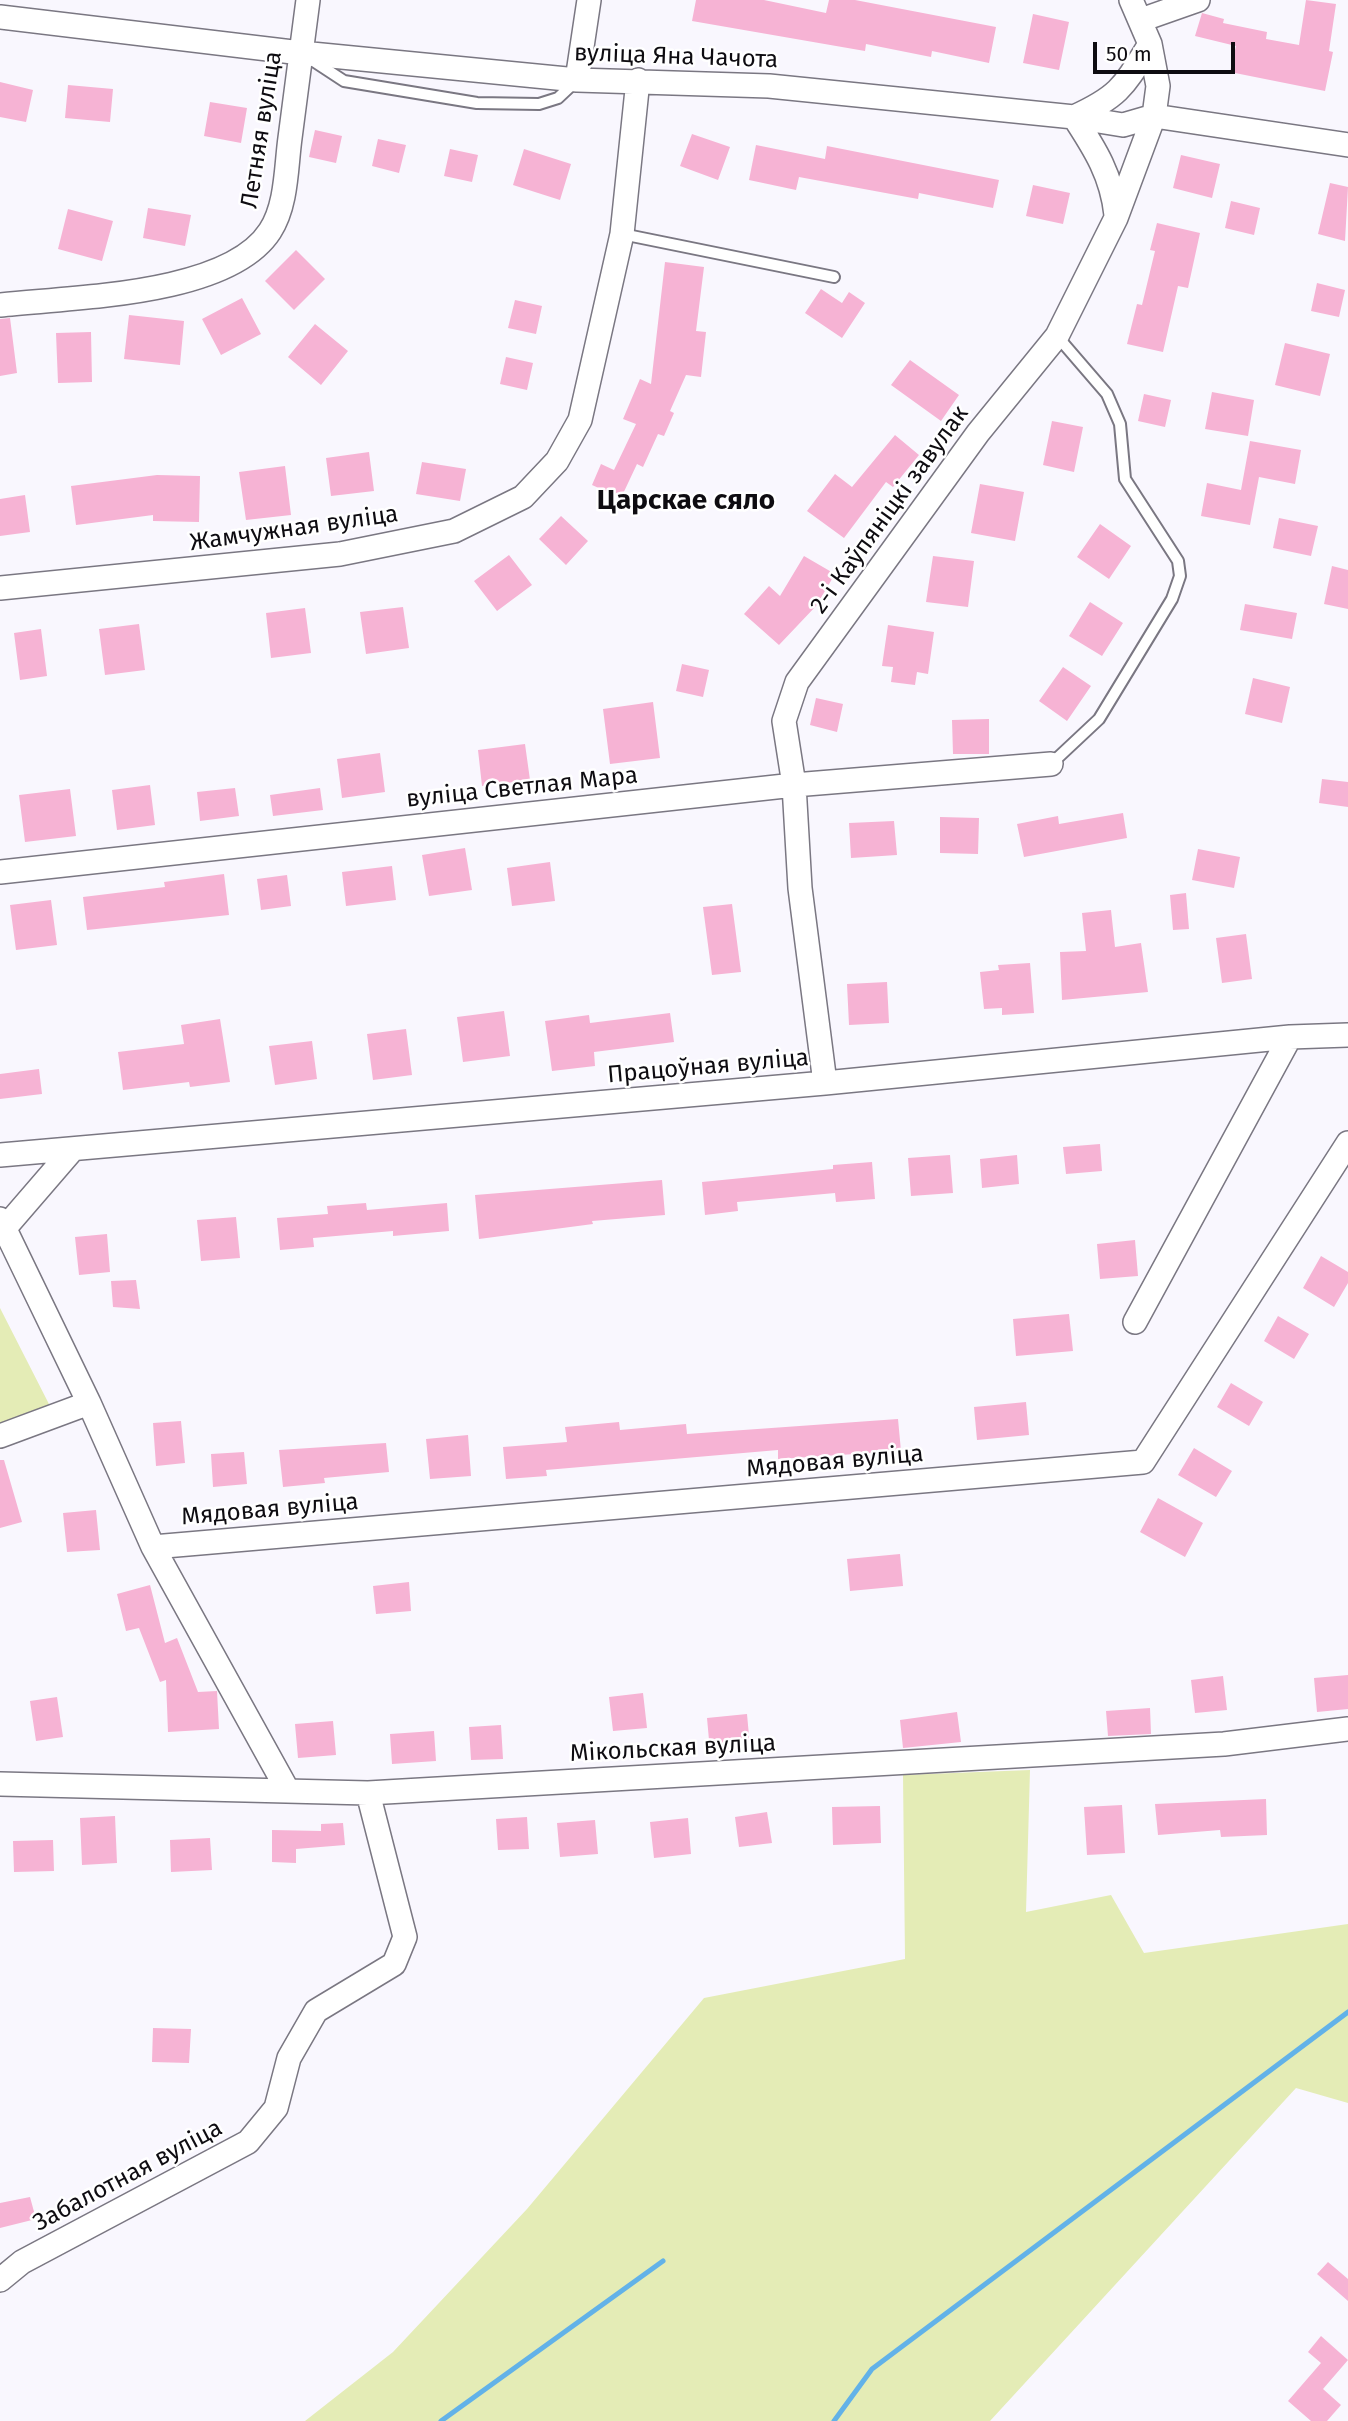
<!DOCTYPE html>
<html>
<head>
<meta charset="utf-8">
<style>
	body { margin:0 }
	#map { position:relative; width:1348px; height:2421px; overflow:hidden; background:#f9f7fe; font-family:"Fira Sans",sans-serif }
	canvas { display:block }
	.scale { position:absolute; left:1093px; top:42px; width:142px; height:32px; box-sizing:border-box; border:4px solid #0e0c11; border-top:0; padding-left:9px; font-size:21px; line-height:24px; white-space:nowrap; color:#0e0c11; -webkit-text-stroke:5px #fff; paint-order:stroke }
</style>
</head>
<body>
<div id="map">
<canvas width="1348" height="2421"></canvas>
<div class="scale">50 m</div>
</div>
<script>
const g = document.querySelector('canvas').getContext('2d');
g.lineJoin = 'round';
function fill(path, color) {
  g.fillStyle = color;
  g.fill(path, 'evenodd');
}
function stroke(path, color, width, dash) {
  g.strokeStyle = color;
  g.lineWidth = width;
  g.lineCap = dash ? 'butt' : 'round';
  g.setLineDash(dash || []);
  g.stroke(path);
}
function label(font, color, halo, rows, align = 'center') {
  g.font = font + ' "Fira Sans",sans-serif';
  g.lineWidth = 5;
  g.setLineDash([]);
  g.textBaseline = 'middle';
  g.strokeStyle = halo;
  g.fillStyle = color;
  for (const [text, x, y, turn = 0] of rows) {
    g.save();
    g.translate(x, y);
    g.rotate((+turn || 0) * Math.PI / 180);
    g.textAlign = isNaN(turn) ? turn : align;
    if (halo) g.strokeText(text, 0, 0);
    g.fillText(text, 0, 0);
    g.restore();
  }
}
fill(new Path2D(`
	M0,1308L51,1408L0,1427Z
	M1030,1770L1026,1912L1111,1895L1144,1953L1348,1924V2103L1296,2088L990,2421H305L393,2352L527,2209L704,1998L905,1959L903,1775Z`), '#e4ecb6');
stroke(new Path2D(`
	M441,2421L663,2261
	M834,2421L872,2369L1348,2012`), '#62b2e8', 5);
fill(new Path2D(`
	M696,0H764L826,13L829,0H855L996,27L989,63L932,51L931,57L866,44L865,51L692,21Z
	M1306,0L1336,4L1329,51L1333,52L1325,91L1230,72L1236,46L1195,36L1202,13L1224,19L1223,23L1267,32L1266,39L1299,45Z
	M1033,14L1069,22L1059,70L1023,63Z
	M0,82L33,90L26,122L0,117Z
	M68,85L113,89L110,122L65,118Z
	M210,102L247,108L241,143L204,136Z
	M315,130L342,136L336,163L309,157Z
	M692,134L730,147L718,180L680,166Z
	M378,139L406,145L399,173L372,166Z
	M756,145L825,159L827,146L999,180L993,208L919,193L918,199L799,177L796,190L749,180Z
	M450,149L478,155L472,182L444,176Z
	M524,149L571,164L560,200L513,185Z
	M1181,155L1220,164L1212,198L1173,188Z
	M1330,183L1348,187L1345,241L1318,234Z
	M1033,185L1070,193L1063,224L1026,216Z
	M1231,201L1260,208L1254,235L1225,228Z
	M148,208L191,215L185,246L143,238Z
	M68,209L113,221L102,261L58,249Z
	M1157,223L1200,233L1188,288L1178,286L1163,352L1127,344L1137,304L1142,305L1155,251L1150,250Z
	M296,250L325,279L294,310L265,281Z
	M665,262L704,267L696,331L706,332L701,377L686,375L670,411L674,413L664,436L658,434L643,467L637,464L621,498L592,485L601,464L614,470L636,424L623,419L640,379L651,384Z
	M1317,283L1345,290L1339,317L1311,311Z
	M821,289L842,303L849,292L865,303L842,338L805,313Z
	M242,298L261,334L221,355L202,319Z
	M515,300L542,306L536,334L508,328Z
	M129,315L184,321L180,365L124,359Z
	M10,318L17,373L0,376V319Z
	M315,324L348,351L321,385L288,357Z
	M91,332L92,382L58,383L56,333Z
	M1285,343L1330,354L1320,396L1275,385Z
	M506,357L533,363L527,390L500,384Z
	M910,360L959,395L941,421L891,385Z
	M1212,392L1254,400L1248,436L1205,429Z
	M1144,394L1171,400L1165,427L1138,421Z
	M1052,421L1083,427L1074,472L1043,465Z
	M895,435L919,455L893,487L886,482L844,538L807,511L835,474L852,487Z
	M1250,441L1301,450L1295,484L1259,477L1250,525L1201,516L1207,483L1241,490Z
	M369,452L374,491L331,496L326,458Z
	M422,462L466,469L460,501L416,494Z
	M285,466L291,515L246,520L239,472Z
	M157,475L200,476L199,522L153,521V515L76,525L71,486Z
	M980,484L1024,492L1015,541L971,533Z
	M25,495L30,532L0,536V499Z
	M561,516L588,541L566,565L539,539Z
	M1279,518L1318,526L1311,556L1273,548Z
	M1100,524L1131,546L1109,579L1077,557Z
	M509,555L532,585L497,611L474,581Z
	M804,556L835,574L816,606L779,645L744,614L769,586L780,596Z
	M933,556L974,561L968,607L926,602Z
	M1332,566L1348,570V609L1324,604Z
	M1090,602L1123,623L1102,656L1069,636Z
	M1245,604L1297,613L1292,639L1240,630Z
	M403,607L409,648L366,654L360,612Z
	M305,608L311,653L271,658L266,613Z
	M139,624L145,670L105,675L99,629Z
	M888,625L934,632L928,674L917,672L915,685L891,682L893,667L882,666Z
	M41,629L47,676L20,680L14,633Z
	M682,664L709,670L703,697L676,691Z
	M1063,667L1091,686L1067,721L1039,701Z
	M1253,678L1290,687L1282,723L1245,714Z
	M816,698L843,704L837,732L810,725Z
	M653,702L660,758L610,764L603,709Z
	M989,719V754H953L952,720Z
	M525,744L530,780L482,786L478,750Z
	M380,753L385,792L342,798L337,759Z
	M1322,779L1348,782V807L1319,803Z
	M150,785L155,825L117,830L112,790Z
	M235,788L239,816L200,821L197,792Z
	M320,788L323,810L273,816L270,795Z
	M70,789L76,836L25,842L19,795Z
	M1123,813L1127,838L1024,857L1017,824L1058,816L1059,824Z
	M940,817L979,818L978,854L940,853Z
	M894,821L897,855L851,858L849,823Z
	M465,848L472,890L429,896L422,855Z
	M1198,849L1240,857L1234,888L1192,880Z
	M550,862L555,901L512,906L507,868Z
	M392,866L396,900L346,906L342,872Z
	M224,874L229,915L87,930L83,897L165,887L164,882Z
	M287,875L291,906L261,910L257,879Z
	M1186,893L1189,929L1173,930L1170,895Z
	M51,900L57,945L16,950L10,905Z
	M732,904L741,972L712,975L703,907Z
	M1111,910L1115,947L1141,943L1148,992L1062,1000L1060,952L1086,951L1082,913Z
	M1246,934L1252,979L1222,983L1216,938Z
	M1030,963L1034,1013L1002,1015V1008L984,1009L980,972L999,970L998,965Z
	M887,982L889,1023L849,1025L847,984Z
	M504,1011L510,1056L463,1062L457,1017Z
	M670,1013L674,1042L594,1052L595,1066L552,1071L545,1021L589,1015L590,1023Z
	M220,1019L230,1082L190,1087L189,1082L123,1090L118,1052L184,1044L181,1025Z
	M406,1029L412,1075L373,1080L367,1034Z
	M312,1041L317,1079L275,1085L269,1046Z
	M39,1069L42,1094L0,1099V1074Z
	M1100,1144L1102,1171L1066,1174L1063,1147Z
	M950,1155L953,1193L911,1196L908,1158Z
	M1017,1155L1019,1184L982,1188L980,1159Z
	M872,1162L875,1199L836,1202L835,1193L737,1202L738,1211L705,1215L702,1182L833,1169V1165Z
	M662,1180L665,1215L592,1221L593,1224L479,1239L475,1195Z
	M366,1203L367,1210L447,1203L449,1231L393,1236V1231L313,1238L314,1247L280,1250L277,1218L328,1214L327,1206Z
	M236,1217L240,1258L201,1261L197,1220Z
	M107,1234L110,1272L79,1275L75,1237Z
	M1135,1240L1138,1276L1100,1279L1097,1244Z
	M1321,1256L1348,1272V1283L1334,1307L1303,1288Z
	M136,1280L140,1309L113,1307L111,1281Z
	M1069,1314L1073,1351L1016,1356L1013,1319Z
	M1278,1316L1309,1334L1294,1359L1264,1341Z
	M1231,1383L1263,1402L1249,1426L1217,1407Z
	M1026,1402L1029,1435L977,1440L974,1407Z
	M898,1419L901,1451L778,1459V1450L546,1470L547,1476L506,1479L503,1447L567,1442L565,1427L619,1422L620,1430L686,1424L687,1434Z
	M181,1421L185,1463L156,1466L153,1423Z
	M468,1435L471,1476L430,1479L426,1439Z
	M386,1443L389,1472L324,1478L325,1483L283,1487L279,1450Z
	M1194,1448L1232,1471L1216,1497L1178,1475Z
	M244,1452L247,1484L213,1487L211,1454Z
	M0,1460H4L22,1522L0,1528Z
	M1158,1498L1203,1523L1185,1557L1140,1532Z
	M96,1510L100,1550L67,1552L63,1513Z
	M900,1554L903,1586L850,1591L847,1559Z
	M409,1582L411,1611L376,1614L373,1586Z
	M150,1585L165,1643L177,1638L198,1692L217,1691L219,1729L168,1732L166,1680L160,1682L139,1628L126,1631L117,1594Z
	M1348,1675V1709L1317,1712L1314,1678Z
	M1223,1676L1227,1710L1195,1713L1191,1680Z
	M643,1693L647,1728L613,1731L609,1697Z
	M57,1697L63,1737L36,1741L30,1701Z
	M1150,1708L1151,1734L1108,1736L1106,1711Z
	M957,1712L961,1742L903,1748L900,1720Z
	M747,1714L750,1747L710,1751L707,1718Z
	M333,1721L336,1755L298,1758L295,1724Z
	M501,1725L503,1759L471,1760L469,1727Z
	M434,1731L436,1761L392,1764L390,1734Z
	M1266,1799L1267,1835L1221,1837L1220,1830L1158,1835L1155,1804Z
	M1122,1805L1125,1853L1087,1855L1084,1807Z
	M880,1806L881,1843L833,1845L832,1807Z
	M767,1812L772,1843L739,1847L735,1817Z
	M115,1816L117,1863L82,1865L80,1818Z
	M527,1817L529,1849L498,1850L496,1819Z
	M688,1818L691,1854L654,1858L650,1822Z
	M595,1820L598,1854L560,1857L557,1823Z
	M343,1823L345,1845L296,1849V1863L272,1862V1830L321,1831V1824Z
	M210,1838L212,1870L171,1872L170,1840Z
	M53,1840L54,1871L14,1872L13,1841Z
	M153,2028L191,2029L189,2063L152,2062Z
	M30,2197L36,2219L0,2228V2203Z
	M1328,2262L1348,2279V2301L1317,2274Z
	M1321,2336L1348,2360L1323,2389L1341,2405L1327,2421H1311L1288,2401L1321,2363L1308,2352Z`), '#f6b3d4');
const lane = new Path2D(`
	M312,60L344,81L477,103L539,104L558,98L575,82
	M622,234L834,277
	M1051,764L1099,719L1172,599L1180,576L1178,561L1125,479L1120,424L1107,394L1057,336`);
const street = new Path2D(`
	M0,17L301,53L577,80L769,86L1074,117L1123,125L1154,116L1348,145
	M1141,20L1198,0
	M577,80L589,0
	M1116,215C1112,176 1095,149 1074,117C1120,96 1124,86 1150,44
	M0,305C72,297 228,296 270,231C287,205 286,167 290,138C296,92 302,46 308,0
	M0,588L340,554L454,531L523,497L557,461L580,420L622,234L638,80
	M0,872L794,785L1051,764
	M825,1083L800,888L794,785L784,721L797,682L978,433L1057,336L1116,218L1154,116L1158,86L1150,44L1131,0
	M0,1155L825,1083L1290,1037L1348,1035
	M0,1219L89,1403L153,1547L288,1791
	M4,1229L73,1149
	M1135,1322L1290,1037
	M0,1436L89,1403
	M153,1547L1143,1462L1348,1143
	M0,1784L368,1793L1224,1744L1348,1729
	M0,2280L22,2262L248,2142L276,2108L289,2058L316,2011L394,1964L405,1937L368,1793`);
stroke(lane, '#7a7782', 14);
stroke(street, '#7a7782', 26);
stroke(lane, '#fff', 10);
stroke(street, '#fff', 23);
label('24px', '#0e0c11', '#fff', [
	["вуліца Яна Чачота",676,57,2],
	["Летняя вуліца",262,130,-81],
	["2-і Каўпяніцкі завулак",890,510,-54],
	["Жамчужная вуліца",294,529,-8],
	["вуліца Светлая Мара",522,788,-6],
	["Працоўная вуліца",708,1067,-5],
	["Мядовая вуліца",835,1462,-5],
	["Мядовая вуліца",270,1510,-5],
	["Мікольская вуліца",673,1749,-3],
	["Забалотная вуліца",128,2176,-28]
]);
label('bold 28px', '#0e0c11', '#fff', [
	["Царскае сяло",686,501]
]);
</script>
</body>
</html>
